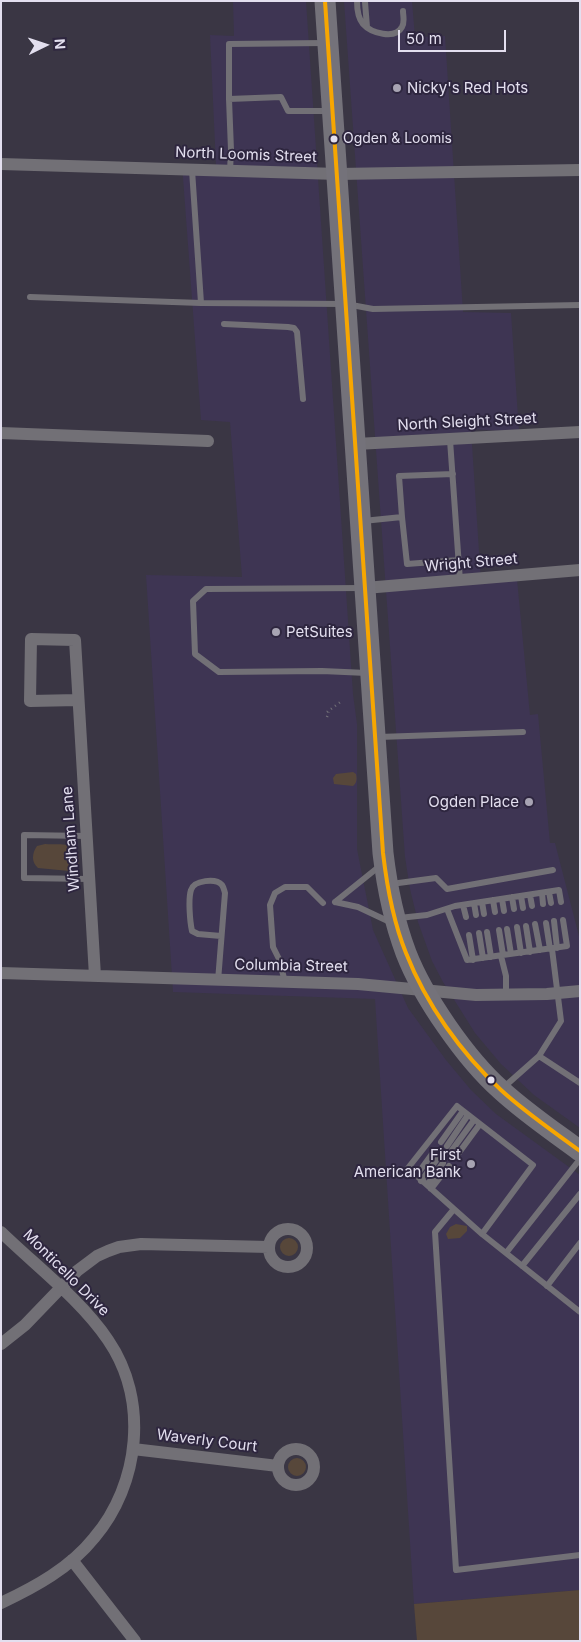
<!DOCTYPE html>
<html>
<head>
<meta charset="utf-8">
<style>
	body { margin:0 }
	#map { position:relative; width:581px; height:1642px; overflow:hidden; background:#3a3644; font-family:Inter,sans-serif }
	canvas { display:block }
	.frame { position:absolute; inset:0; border:2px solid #e3dfef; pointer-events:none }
	.north { position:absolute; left:20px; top:20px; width:50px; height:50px; -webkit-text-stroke:4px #2e263f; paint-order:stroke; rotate:86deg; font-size:14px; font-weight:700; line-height:20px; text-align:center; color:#e3dfef }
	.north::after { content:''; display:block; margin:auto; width:18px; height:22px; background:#e3dfef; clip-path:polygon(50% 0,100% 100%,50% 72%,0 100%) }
	.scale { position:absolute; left:398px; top:30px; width:108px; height:22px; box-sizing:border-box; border:2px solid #e3dfef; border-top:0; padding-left:6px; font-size:15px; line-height:18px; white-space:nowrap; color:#e3dfef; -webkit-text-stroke:4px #2e263f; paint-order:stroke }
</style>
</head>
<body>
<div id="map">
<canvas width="581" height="1642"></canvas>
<div class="frame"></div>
<div class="north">N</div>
<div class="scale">50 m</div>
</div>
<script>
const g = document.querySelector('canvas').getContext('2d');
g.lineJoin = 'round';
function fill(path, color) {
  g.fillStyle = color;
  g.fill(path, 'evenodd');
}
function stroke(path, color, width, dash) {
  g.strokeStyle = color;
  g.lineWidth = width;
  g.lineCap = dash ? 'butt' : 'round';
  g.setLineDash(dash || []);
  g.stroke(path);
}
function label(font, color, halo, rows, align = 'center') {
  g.font = font + ' Inter,sans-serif';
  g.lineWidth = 4;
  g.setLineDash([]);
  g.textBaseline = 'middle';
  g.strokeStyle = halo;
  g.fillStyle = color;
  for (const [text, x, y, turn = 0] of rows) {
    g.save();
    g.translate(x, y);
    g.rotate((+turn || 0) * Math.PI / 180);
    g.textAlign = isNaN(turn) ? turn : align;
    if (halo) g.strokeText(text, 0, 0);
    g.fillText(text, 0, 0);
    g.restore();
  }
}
fill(new Path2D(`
	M233,1H306L353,694L357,724V849L373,930L408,1008L446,1060L471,1090L496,1114L580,1175V1590L414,1604L375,999L173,992L146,575L242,577L230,422L201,420L182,164L216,166L210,35L234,36Z
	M344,1H412L415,37L445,36L463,312L511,313L519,432L471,429L481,582L517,579L530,715L538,714L550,843H555L580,940V1128L534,1095L501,1064L475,1033L443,982L432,961L418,922L410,889L405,857Z`), '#3e3553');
fill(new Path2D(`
	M353,772L356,774C357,779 357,783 353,786L334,784L333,778L336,774Z
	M45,844C62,845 82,840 79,864L69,871L38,868C31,862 32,853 37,846Z
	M456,1224L467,1226V1231L460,1238L448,1239L446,1234L450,1227Z
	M280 1247a9 9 0 1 1 18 0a9 9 0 1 1-18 0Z
	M288 1467a9 9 0 1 1 18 0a9 9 0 1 1-18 0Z
	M580,1590V1641H417L414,1604Z`), '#57473a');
stroke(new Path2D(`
	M327,712L343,700
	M327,717L329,712`), '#75737a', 2.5, [1, 4]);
stroke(new Path2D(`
	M357,1C357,9 358,18 363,24C371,33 395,40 402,27C405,22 403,16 403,11
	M365,2L367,27
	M229,99V44L325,43
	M192,170L201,303
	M230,171L231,150L229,99L281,97L288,111H329
	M30,297L201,303L346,304L373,309L580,305
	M224,324L288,327L294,328L297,332L303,399
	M450,440L460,581
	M402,517L407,564L459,560
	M363,521L402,517L399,476L453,474
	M362,588L206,589L193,601L195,654L219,672L322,671L367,673
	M379,737L523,732
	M87,836L24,835V878L89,879
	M391,884L436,878L447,889L553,870
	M549,892L551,903
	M542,893L543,904
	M530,895L532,906
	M521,896L523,908
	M512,897L514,909
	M502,899L504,911
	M493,900L495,912
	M335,902L358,907L392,923
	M335,902L381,865
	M482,902L484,914
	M474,903L476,915
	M463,905L466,917
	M447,909L467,960L567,946L563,920
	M399,918L427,915L455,906L559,890L561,902
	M554,921L557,948
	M546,923L550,949
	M535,924L540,950
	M526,926L530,952
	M517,927L521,953
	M507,929L511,954
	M499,930L503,955
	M487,932L491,957
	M479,933L483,958
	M469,935L473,960
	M501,956L506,976V995
	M218,981L225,893C224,890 224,888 222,885C216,878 194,880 191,890C188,899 190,922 192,931L198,934L221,936
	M285,982L279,959L273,947L270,905L275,893L285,887H307L323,903
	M539,1056L580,1083
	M504,1087L539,1056L561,1021L552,949
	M441,1142L463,1111
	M447,1146L468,1115
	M452,1150L474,1120
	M458,1154L480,1124
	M416,1176L432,1154
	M421,1181L438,1158
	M427,1185L443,1163
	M431,1189L449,1166
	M454,1209L435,1232L456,1570L580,1555
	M482,1234L533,1165L457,1106L408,1168L482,1234L580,1312
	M506,1253L580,1159
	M522,1266L580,1194
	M547,1286L580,1243`), '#727076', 6);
stroke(new Path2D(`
	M1,164L338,174L580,170
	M1,433L208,441
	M356,444L580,432
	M365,588L580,570
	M78,700L30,701L31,639L75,640L95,976
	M1,973L358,984L476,995L547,994L580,991
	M269 1248a19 19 0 1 1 38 0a19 19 0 1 1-38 0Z
	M1,1232C36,1266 81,1300 108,1340C149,1400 140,1484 94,1538C70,1568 35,1587 1,1603
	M1,1344L25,1325L77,1271L97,1256L108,1251L119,1247L141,1244L269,1247
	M133,1449L278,1466
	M278 1467a18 18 0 1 1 36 0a18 18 0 1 1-36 0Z
	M72,1560L135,1641`), '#727076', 12);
stroke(new Path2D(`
	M325,1L383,853C387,887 394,921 406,953C423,997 466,1059 501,1090C526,1113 553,1131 580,1151`), '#74727a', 21);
stroke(new Path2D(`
	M325,1L383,853C387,887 393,921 406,953C426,1004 461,1053 501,1090C526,1113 553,1131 580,1151`), '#f7a600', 4);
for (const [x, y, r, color] of [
	[397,88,5,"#a8a4b3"],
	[334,139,4.5,"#e3dfef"],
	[276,632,5,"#a8a4b3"],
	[529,802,5,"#a8a4b3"],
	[491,1080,4.5,"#e3dfef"],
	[471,1164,5,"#a8a4b3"]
]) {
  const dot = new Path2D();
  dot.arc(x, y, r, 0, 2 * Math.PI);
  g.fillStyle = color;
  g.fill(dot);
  stroke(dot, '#2e263f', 2);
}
label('14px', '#e3dfef', '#2e263f', [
	["Ogden & Loomis",343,139]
], 'left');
label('15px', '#e3dfef', '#2e263f', [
	["Nicky's Red Hots",407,88],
	["PetSuites",286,632],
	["Ogden Place",519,802,"right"],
	["First",461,1155,"right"],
	["American Bank",461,1172,"right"]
], 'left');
label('15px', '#e3dfef', '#2e263f', [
	["North Loomis Street",246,155,2],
	["North Sleight Street",467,422,-3],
	["Wright Street",471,563,-5],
	["Windham Lane",71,839,-94],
	["Columbia Street",291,966,1],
	["Monticello Drive",66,1273,45],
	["Waverly Court",207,1441,7]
]);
</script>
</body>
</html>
